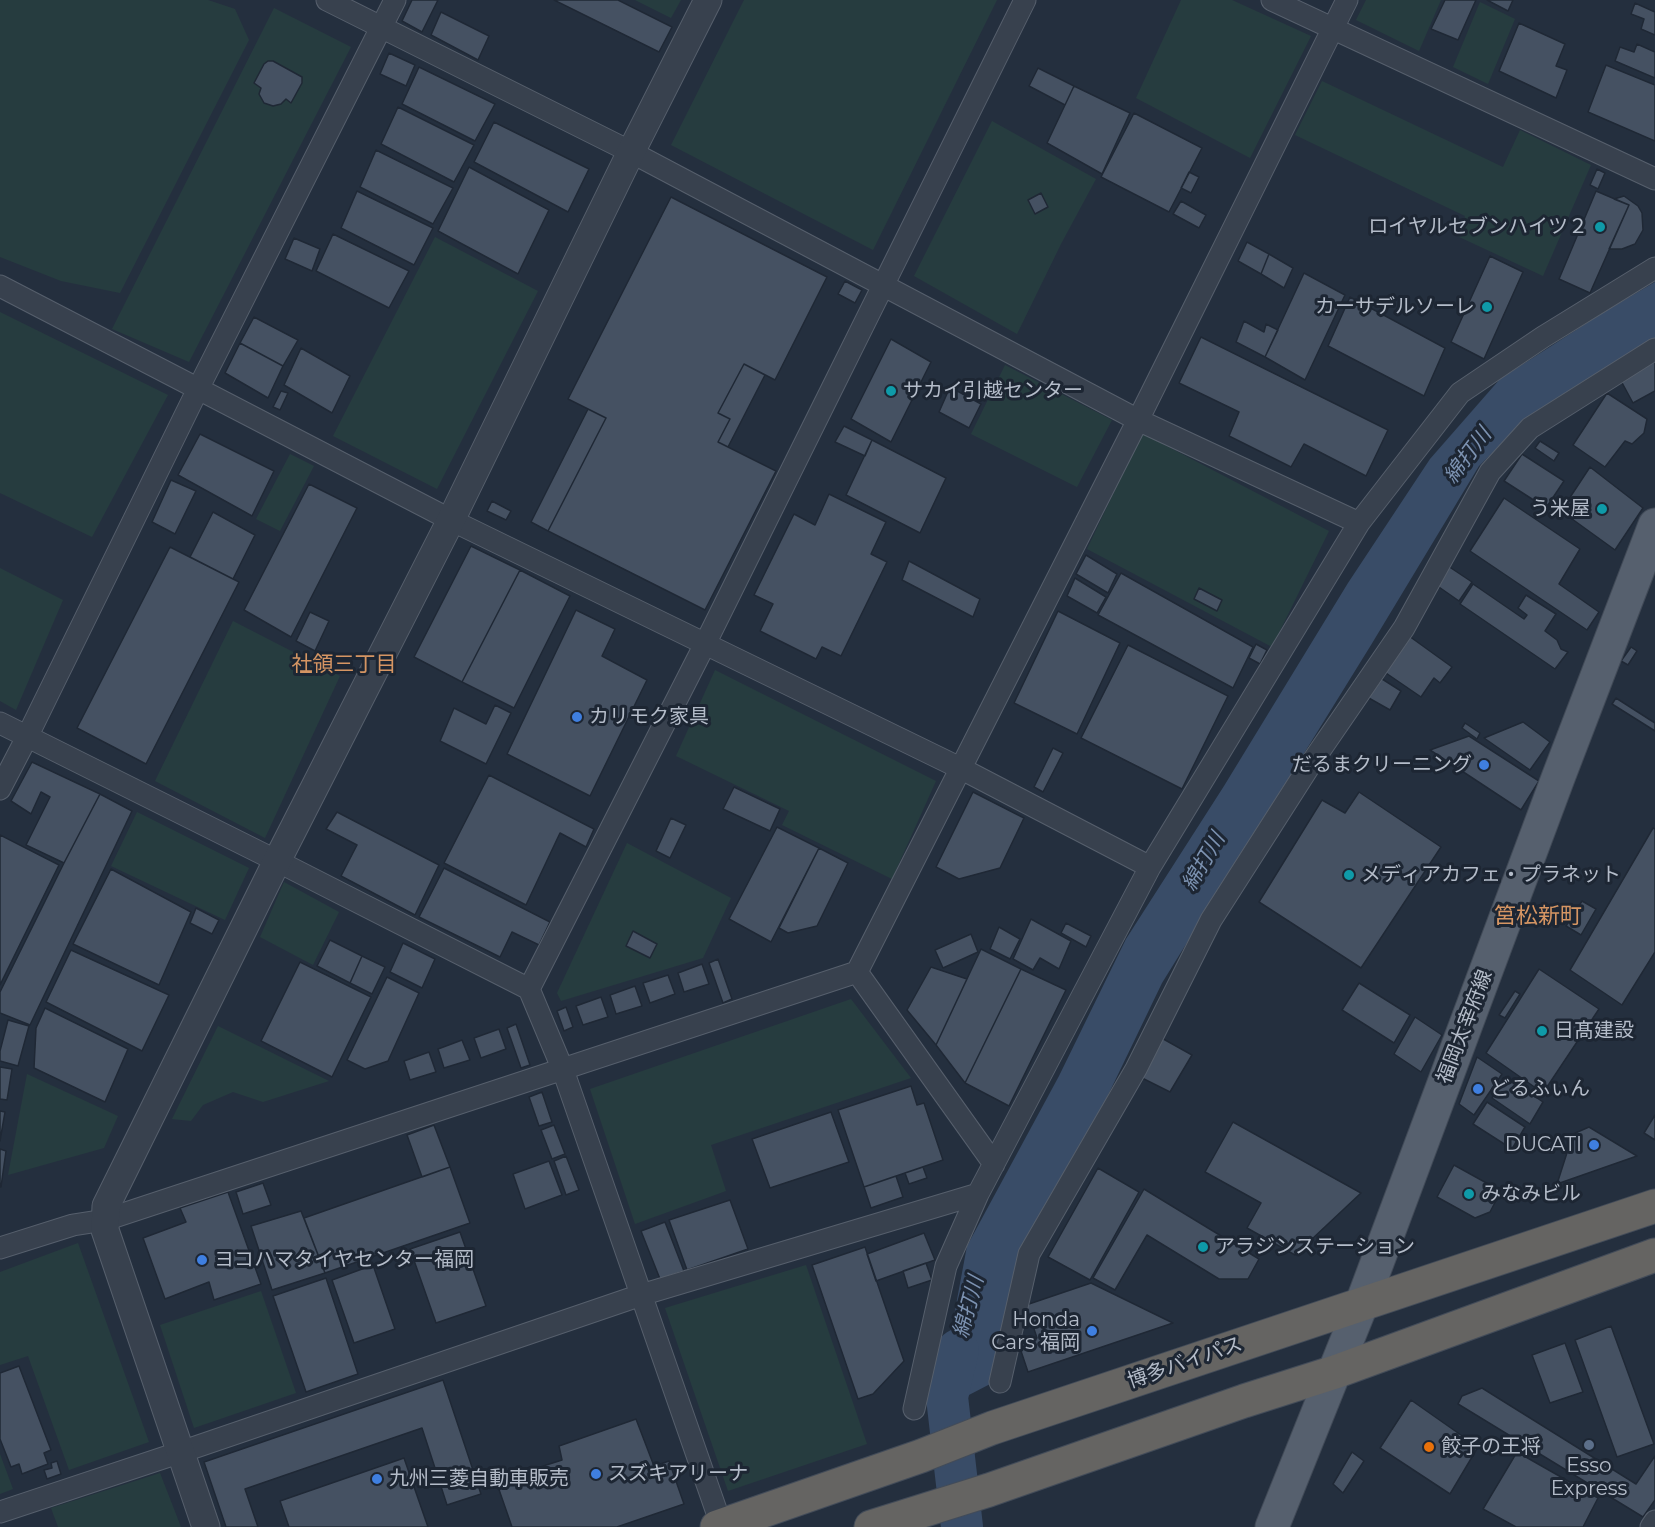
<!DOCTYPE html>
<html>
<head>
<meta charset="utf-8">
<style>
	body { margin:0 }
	canvas { display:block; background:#242f3e }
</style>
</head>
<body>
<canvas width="1655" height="1527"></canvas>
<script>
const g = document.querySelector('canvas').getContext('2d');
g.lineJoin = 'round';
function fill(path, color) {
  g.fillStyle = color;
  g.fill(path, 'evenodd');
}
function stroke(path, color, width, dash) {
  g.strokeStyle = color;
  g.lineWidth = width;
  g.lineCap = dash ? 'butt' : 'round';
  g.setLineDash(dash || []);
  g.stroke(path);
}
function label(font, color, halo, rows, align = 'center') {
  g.font = font + ' Montserrat,"Noto Sans JP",sans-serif';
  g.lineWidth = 6;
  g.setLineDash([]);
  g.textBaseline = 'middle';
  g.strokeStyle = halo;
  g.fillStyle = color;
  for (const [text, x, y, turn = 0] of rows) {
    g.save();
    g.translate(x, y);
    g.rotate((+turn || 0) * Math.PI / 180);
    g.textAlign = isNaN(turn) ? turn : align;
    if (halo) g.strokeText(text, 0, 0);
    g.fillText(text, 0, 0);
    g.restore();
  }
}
fill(new Path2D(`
	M0,0H208L235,9L249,40L120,293L61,281L0,257Z
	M635,0H681L671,18Z
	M744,0H997L873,250L671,145Z
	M1181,0H1232L1311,36L1250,158L1136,98Z
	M1366,0H1441L1419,51L1356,20Z
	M1480,2L1515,19L1488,84L1453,67Z
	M274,8L351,47L189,362L112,329Z
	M1322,81L1503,167L1520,130L1591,165L1543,276L1457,236L1465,216L1295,135Z
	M992,121L1096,179L1061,244L1017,334L914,276Z
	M435,237L538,291L437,489L333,436Z
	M0,312L168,395L92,537L0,493Z
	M1005,365L1112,420L1077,487L971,434Z
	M1142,433L1329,531L1272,647L1087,549Z
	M290,454L314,466L280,531L256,519Z
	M0,568L63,600L16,710L0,701Z
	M233,621L340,676L265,838L155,781Z
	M715,670L936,781L892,879L782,825L789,811L676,756Z
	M137,812L249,868L225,920L111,866Z
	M627,843L731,898L703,958L561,1001L557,993Z
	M284,882L339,912L313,965L260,937Z
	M851,999L911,1078L711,1145L726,1191L635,1224L590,1089Z
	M218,1026L329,1081L263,1102L233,1092L203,1105L191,1121L172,1119Z
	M27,1074L118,1116L104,1148L8,1175Z
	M78,1243L149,1442L69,1470L28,1356L0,1365V1272Z
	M806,1265L867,1444L728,1491L665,1308Z
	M261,1291L296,1393L194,1428L160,1325Z
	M0,1454L13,1489L0,1494Z
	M160,1473L181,1527H58L51,1508Z`), '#263c3f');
fill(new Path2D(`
	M1655,282V339L1525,421L1479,466L1371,645L1162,983L1098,1116L1018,1265L994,1382L936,1412L967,1246L1059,1076L1126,939L1224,786L1348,583L1430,459L1500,379L1604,312Z`), '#394c67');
stroke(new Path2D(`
	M958,1350L947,1397L962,1527`), '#394c67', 42);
const building = new Path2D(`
	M412,0H438L422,32L402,21Z
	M554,0H618L672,27L659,52Z
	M1445,0H1476L1458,40L1431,29Z
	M1487,0H1513L1508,11Z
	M1635,3L1655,12V35L1641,29L1644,19L1631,14Z
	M441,12L489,36L478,60L431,35Z
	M1519,23L1565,44L1556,66L1567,70L1556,98L1499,71Z
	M1637,44L1655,52V78L1615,61L1620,47L1634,52Z
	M389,53L415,65L406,86L380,74Z
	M268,61H273L302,77V83L291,103L286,99L281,104L273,106L264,103L259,94L261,88L254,83L264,64Z
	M1606,65L1655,85V141L1588,112Z
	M419,67L495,104L475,141L402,104Z
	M1038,68L1074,86L1065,105L1029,86Z
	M1074,86L1130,113L1102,174L1047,143Z
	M398,107L474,145L454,182L381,144Z
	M1134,113L1202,148L1169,212L1101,177Z
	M494,122L589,169L568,212L474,162Z
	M376,150L453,188L433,224L360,187Z
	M469,167L549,210L518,274L438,231Z
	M1597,169L1605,173L1598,189L1590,185Z
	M1189,172L1199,177L1191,193L1181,188Z
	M357,191L433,228L414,265L341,228Z
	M1596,191L1629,205L1590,293L1559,279Z
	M1041,193L1048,207L1035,214L1028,200Z
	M1624,196L1638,206L1642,213L1643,230L1635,244L1622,249H1609L1629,205L1614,199Z
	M671,197L827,277L775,380L744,364L718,413L730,419L718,442L776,471L705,610L548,531L606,418L568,399Z
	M1181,201L1206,215L1199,228L1173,214Z
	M333,234L409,271L389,308L316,271Z
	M294,238L320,249L312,271L285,259Z
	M1247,242L1269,254L1261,274L1238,261Z
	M1269,254L1293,268L1284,288L1261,274Z
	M1490,256L1523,272L1484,359L1451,342Z
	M1304,273L1345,295L1305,380L1265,357Z
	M845,281L862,290L855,303L838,294Z
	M1350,297L1445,348L1424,396L1328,346Z
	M254,317L298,340L283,366L240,343Z
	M1244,321L1264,332L1266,324L1278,330L1265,357L1236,342Z
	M1201,337L1388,430L1366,476L1304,444L1291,467L1229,436L1239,412L1179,383Z
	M891,339L931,362L891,442L851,419Z
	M240,343L283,366L268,398L225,373Z
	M301,348L350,376L332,413L284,385Z
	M1655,360V391L1633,403L1620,379Z
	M744,364L765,375L728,447L718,442L730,419L718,413Z
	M950,387L981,404L969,428L939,412Z
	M281,391L288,393L280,410L273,407Z
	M1607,393L1647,419L1644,433L1632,444L1625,441L1605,467L1573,445Z
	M588,409L606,418L548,531L531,522Z
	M844,426L872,440L865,456L835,442Z
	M200,434L274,471L252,516L178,475Z
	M872,440L946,478L920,533L846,495Z
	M1540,441L1559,453L1554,461L1535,448Z
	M1522,454L1564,481L1546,508L1504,481Z
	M1590,467L1643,508L1615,550L1561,511Z
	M171,480L196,491L175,534L152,522Z
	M309,484L357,508L291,637L244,610Z
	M829,494L886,522L871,554L887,562L841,656L822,647L816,659L760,631L773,604L754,595L794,514L815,525Z
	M1504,498L1580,549L1559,584L1599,612L1587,630L1470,551Z
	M492,501L511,511L506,520L487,511Z
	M213,512L255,535L233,579L190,557Z
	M471,546L520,570L462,682L414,657Z
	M170,547L239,582L146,764L77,728Z
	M1086,555L1117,574L1108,593L1076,574Z
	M909,561L980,599L973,617L902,580Z
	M1448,566L1472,582L1459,601L1436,585Z
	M520,570L570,596L514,708L462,682Z
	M1121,573L1253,647L1233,688L1098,615Z
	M1075,578L1106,597L1097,613L1067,596Z
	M1473,584L1524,619L1527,615L1518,608L1526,595L1556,614L1545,631L1557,640L1561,649L1568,652L1555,669L1460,604Z
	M1199,588L1222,600L1217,611L1194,599Z
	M576,610L615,629L602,656L647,680L590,796L507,754Z
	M1058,611L1120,643L1077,734L1014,703Z
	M310,612L329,621L315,651L296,641Z
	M1409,636L1452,667L1440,683L1434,678L1421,697L1383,671Z
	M1256,644L1267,650L1260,664L1249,658Z
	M1128,645L1228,696L1182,789L1081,738Z
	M1631,647L1637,651L1628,665L1621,661Z
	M1379,677L1401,691L1390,710L1367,697Z
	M1616,698L1655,723V731L1612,704Z
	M495,705L511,713L486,764L440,741L454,708L486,724Z
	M1523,722L1550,742L1530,770L1484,738Z
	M1465,723L1480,733L1477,739L1462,728Z
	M1469,736L1539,781L1521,810L1430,750Z
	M1053,748L1063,753L1043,792L1034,787Z
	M32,762L100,794L64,863L26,845L50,797L41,792L31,814L11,801Z
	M489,775L594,829L586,847L560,833L526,905L444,863Z
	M734,787L780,809L770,831L723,809Z
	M973,792L1024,818L1000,868L959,879L936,867Z
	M1359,792L1441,847L1361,968L1259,902L1322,800L1345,813Z
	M100,794L132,811L30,1025L0,1013V992L64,863Z
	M337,812L439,865L415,915L341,876L357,845L326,829Z
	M671,818L686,825L670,858L656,851Z
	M777,827L819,848L771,942L729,919Z
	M1653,828L1655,829V952L1622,1005L1570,970Z
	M0,835L59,865L0,985Z
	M819,848L848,863L817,926L788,933L779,928Z
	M444,868L550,922L539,945L512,932L500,957L419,917Z
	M111,869L191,912L159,985L73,944Z
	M1582,901L1596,909L1581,935L1566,926Z
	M196,908L219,920L212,934L190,923Z
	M1031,919L1071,941L1059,969L1040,958L1033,970L1013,959Z
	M1066,923L1091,936L1086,947L1061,933Z
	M999,927L1020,939L1010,959L990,949Z
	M633,931L657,944L650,958L626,946Z
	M971,934L978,952L943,968L935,950Z
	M330,940L362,956L350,983L317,966Z
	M403,943L435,959L422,988L390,972Z
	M981,949L1021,969L965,1083L936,1045Z
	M71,950L169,995L142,1051L46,1002Z
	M362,956L385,967L372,994L350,983Z
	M718,959L732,999L723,1003L709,963Z
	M300,962L371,997L332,1077L261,1041Z
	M702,964L709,984L684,992L678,973Z
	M931,967L967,979L936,1045L907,1010Z
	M1021,969L1066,990L1009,1106L965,1083Z
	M1539,969L1599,1009L1543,1093L1486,1053Z
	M668,975L675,994L650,1003L643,983Z
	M387,977L419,993L388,1061L365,1069L347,1060Z
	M1359,983L1410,1015L1394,1043L1342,1010Z
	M635,986L642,1006L616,1014L610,995Z
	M1515,991L1520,994L1505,1018L1499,1015Z
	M601,997L608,1017L583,1025L576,1006Z
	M566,1007L573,1027L564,1031L557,1011Z
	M45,1008L128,1049L105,1102L34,1068L36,1028Z
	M1415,1017L1442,1035L1421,1072L1394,1054Z
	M8,1020L29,1026L18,1066L0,1061V1051Z
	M516,1024L530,1065L521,1068L507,1028Z
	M499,1029L506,1049L481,1058L474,1038Z
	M1158,1036L1192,1055L1170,1092L1136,1075Z
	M462,1040L470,1060L444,1068L438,1049Z
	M429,1052L436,1072L410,1080L404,1061Z
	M1477,1057L1502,1074L1474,1115L1459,1104Z
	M0,1067L12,1069L7,1100L0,1099Z
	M1506,1077L1543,1102L1530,1124L1492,1098Z
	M911,1086L917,1105L924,1103L943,1160L864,1187L838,1110Z
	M542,1092L552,1122L539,1126L529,1097Z
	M1487,1102L1525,1127L1512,1149L1473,1124Z
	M0,1111L5,1112L0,1141Z
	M831,1112L849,1162L770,1188L752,1139Z
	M1655,1115V1140L1644,1133Z
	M1233,1122L1361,1193L1295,1255L1247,1228L1261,1203L1205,1172Z
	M434,1125L450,1167L422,1177L407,1135Z
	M554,1125L565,1154L552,1159L541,1130Z
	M1589,1127L1637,1156L1557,1184L1573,1134Z
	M0,1149L6,1151L1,1187H0Z
	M566,1156L579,1190L566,1195L554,1161Z
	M549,1161L562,1195L525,1209L513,1174Z
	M1454,1165L1501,1191L1490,1212L1475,1218L1437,1197Z
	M450,1167L470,1223L325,1273L304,1218Z
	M923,1167L927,1178L909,1184L905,1173Z
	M1098,1168L1139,1192L1090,1280L1048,1257Z
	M896,1176L903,1197L871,1208L864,1187Z
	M263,1183L271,1205L243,1214L236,1192Z
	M1144,1189L1259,1259L1248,1279H1219L1147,1235L1115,1290L1093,1278Z
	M228,1192L261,1284L214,1300L209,1282L165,1299L143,1238L186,1222L180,1208Z
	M730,1200L748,1249L687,1270L669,1220Z
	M301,1211L325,1273L272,1290L251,1226Z
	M665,1222L684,1271L660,1279L641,1231Z
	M460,1232L486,1306L436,1323L410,1249Z
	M924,1233L935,1260L876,1281L867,1254Z
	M865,1247L904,1361L873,1394L858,1399L812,1265Z
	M926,1263L932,1280L908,1288L903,1271Z
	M373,1265L395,1329L354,1343L332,1280Z
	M326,1278L358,1374L306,1392L273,1296Z
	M1091,1283L1173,1323L1028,1372L1019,1345L1037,1338L1026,1305Z
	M1611,1326L1654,1444L1617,1457L1575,1340Z
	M1565,1343L1583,1392L1550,1403L1532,1355Z
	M19,1366L51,1450L44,1453L48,1464L22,1474L19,1464L11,1467L0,1439V1373Z
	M443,1380L481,1494L447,1505L422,1428L245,1489L258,1527H226L204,1462Z
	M1482,1388L1636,1484L1655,1456V1500L1643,1517L1458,1404L1462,1396Z
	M1411,1400L1478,1447L1450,1494L1380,1448Z
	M636,1419L654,1466L669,1461L684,1504L617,1527H512L496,1481L562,1460L559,1446Z
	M1352,1452L1364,1461L1343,1493L1333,1484Z
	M1517,1452L1598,1498L1583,1527H1516L1483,1509Z
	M404,1458L428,1527H289L280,1501Z
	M57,1461L61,1474L47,1479L44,1470L52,1468L51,1463Z`);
fill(building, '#455162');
stroke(building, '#1f2835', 1.5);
const minor = new Path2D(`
	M327,0L631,152L1138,420L1359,523
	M1272,0L1655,179
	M0,286L451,520L960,768L1150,867
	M0,723L277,861L529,989
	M0,789L27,737L198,389L395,0
	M857,972L994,1164
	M0,1248L73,1225L105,1220L857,972L1138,420L1347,0
	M1000,1382L1029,1254L1136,1069L1211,920L1312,762L1404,628L1490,472L1530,428L1655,349
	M914,1409L946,1266L978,1194L1150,867L1359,523L1460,393L1543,337L1655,268
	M0,1512L181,1452L641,1295L978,1194
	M722,1527L563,1070L529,989L705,644L1025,0
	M1651,1527L1655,1521`);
const tertiary = new Path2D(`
	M206,1527L105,1230L106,1206L277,861L451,520L631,152L708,0`);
const primary = new Path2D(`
	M1272,1527L1362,1303L1558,778L1655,525`);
const trunk = new Path2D(`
	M717,1527L921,1456L992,1428L1655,1206
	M871,1527L989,1490L1244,1401L1335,1372L1655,1255`);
stroke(minor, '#565f6c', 23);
stroke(tertiary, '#565f6c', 29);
stroke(primary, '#414a57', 35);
stroke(trunk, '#434c59', 35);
stroke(minor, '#38414e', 21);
stroke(tertiary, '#38414e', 27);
stroke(primary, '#56606e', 33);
stroke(trunk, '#656462', 33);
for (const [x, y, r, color] of [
	[1600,227,6,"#0f9aa8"],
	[1487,307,6,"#0f9aa8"],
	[891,391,6,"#0f9aa8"],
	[1602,509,6,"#0f9aa8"],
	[577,717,6,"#3f7fe0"],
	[1484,765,6,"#3f7fe0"],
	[1349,875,6,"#0f9aa8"],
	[1542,1031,6,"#0f9aa8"],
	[1478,1089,6,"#3f7fe0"],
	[1594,1145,6,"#3f7fe0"],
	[1469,1194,6,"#0f9aa8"],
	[1203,1247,6,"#0f9aa8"],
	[202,1260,6,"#3f7fe0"],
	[1092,1331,6,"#3f7fe0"],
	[1589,1445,6,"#5c6f8a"],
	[1429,1447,6,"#e8710a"],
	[596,1474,6,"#3f7fe0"],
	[377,1479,6,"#3f7fe0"]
]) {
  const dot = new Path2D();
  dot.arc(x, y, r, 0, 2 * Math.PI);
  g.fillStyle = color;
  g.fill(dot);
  stroke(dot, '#1d2633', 2);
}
label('20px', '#b4bcc9', '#1d2633', [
	["ロイヤルセブンハイツ２",1588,227,"right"],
	["カーサデルソーレ",1475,307,"right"],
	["サカイ引越センター",903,391],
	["う米屋",1590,509,"right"],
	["カリモク家具",589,717],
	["だるまクリーニング",1472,765,"right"],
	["メディアカフェ・プラネット",1361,875],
	["日髙建設",1554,1031],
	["どるふぃん",1490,1089],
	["DUCATI",1582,1145,"right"],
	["みなみビル",1481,1194],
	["アラジンステーション",1215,1247],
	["ヨコハマタイヤセンター福岡",214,1260],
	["Honda",1080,1320,"right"],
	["Cars 福岡",1080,1343,"right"],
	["餃子の王将",1441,1447],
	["Esso",1589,1466,"center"],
	["Express",1589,1489,"center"],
	["スズキアリーナ",608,1474],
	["九州三菱自動車販売",389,1479]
], 'left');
label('20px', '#b4bcc9', '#1d2633', [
	["福岡太宰府線",1465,1027,-69],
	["博多バイパス",1185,1363,-19]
]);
label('italic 21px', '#7c92b1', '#1d2633', [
	["綿打川",1468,456,-53],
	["綿打川",1204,862,-60],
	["綿打川",969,1307,-75]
]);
label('21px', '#d59563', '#1d2633', [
	["社領三丁目",344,665]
]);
label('22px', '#d59563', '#1d2633', [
	["筥松新町",1538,917]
]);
</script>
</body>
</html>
